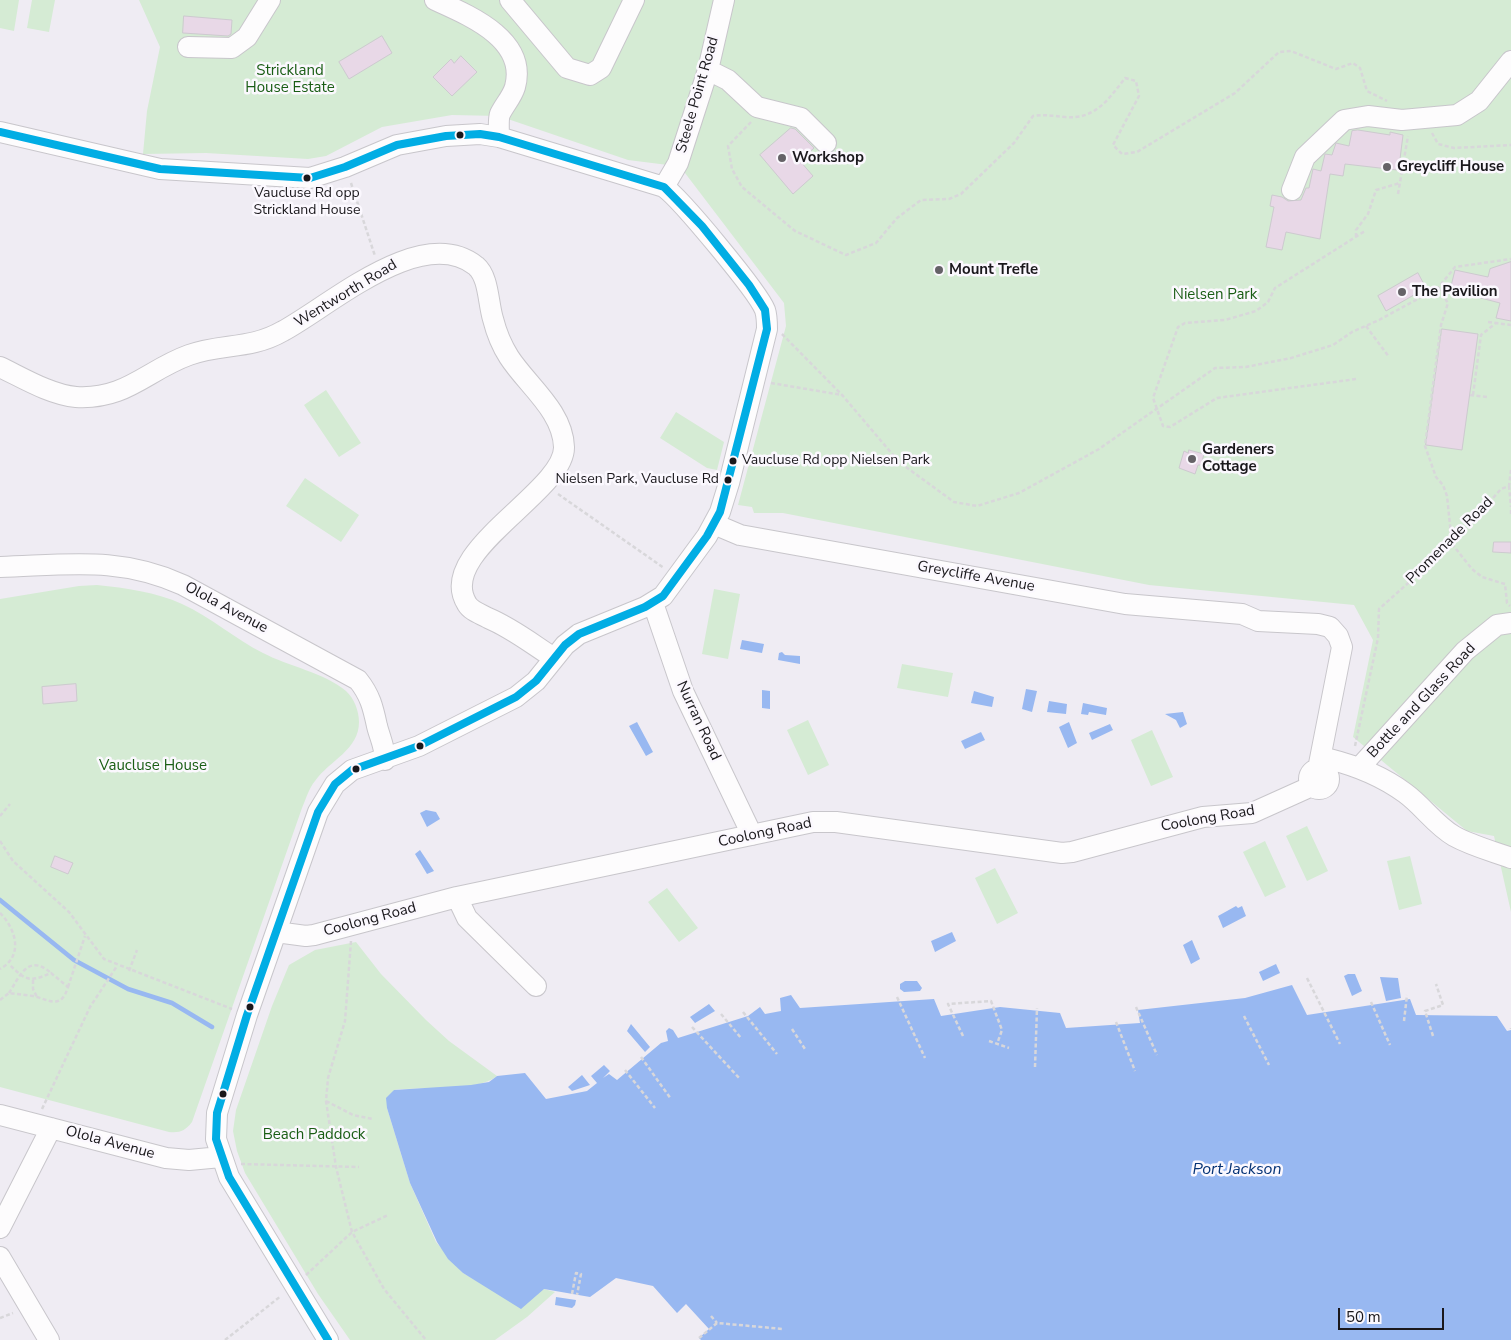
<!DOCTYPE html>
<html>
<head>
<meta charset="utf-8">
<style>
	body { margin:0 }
	#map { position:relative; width:1511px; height:1340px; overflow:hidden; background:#efecf3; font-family:"Nunito Sans",sans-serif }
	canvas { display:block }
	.scale { position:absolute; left:1338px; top:1308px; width:106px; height:22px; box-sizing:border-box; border:2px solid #1a181c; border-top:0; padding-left:6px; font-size:15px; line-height:18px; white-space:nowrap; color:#1a181c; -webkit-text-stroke:4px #fbf8fe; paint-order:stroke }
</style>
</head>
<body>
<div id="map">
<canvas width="1511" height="1340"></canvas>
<div class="scale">50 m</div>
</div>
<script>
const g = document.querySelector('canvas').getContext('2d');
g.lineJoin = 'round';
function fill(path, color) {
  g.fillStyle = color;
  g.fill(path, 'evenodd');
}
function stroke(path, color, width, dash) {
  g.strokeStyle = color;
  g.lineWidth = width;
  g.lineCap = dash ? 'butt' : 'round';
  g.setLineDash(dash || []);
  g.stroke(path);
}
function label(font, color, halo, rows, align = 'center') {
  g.font = font + ' "Nunito Sans",sans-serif';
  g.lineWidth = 5;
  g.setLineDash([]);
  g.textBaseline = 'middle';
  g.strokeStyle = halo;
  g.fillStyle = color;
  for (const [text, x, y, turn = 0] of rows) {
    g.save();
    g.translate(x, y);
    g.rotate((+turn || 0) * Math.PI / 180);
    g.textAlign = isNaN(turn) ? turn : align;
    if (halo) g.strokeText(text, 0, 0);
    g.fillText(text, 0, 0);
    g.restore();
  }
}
fill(new Path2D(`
	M0,0H19L14,31L0,28Z
	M32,0H55L49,32L27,28Z
	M139,0H1511V912L1494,836L1467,831L1353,737L1373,640L1354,605L1149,585L783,513H754L752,507L738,505L786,326L784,303L685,173L668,165L628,160L499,116L452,115L382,127L326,156L308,159L206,153L143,154L147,111L160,47Z
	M326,390L361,443L339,457L304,405Z
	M676,412L724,442L717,470L707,468L660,438Z
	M305,478L359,515L341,542L286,506Z
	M97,585C126,588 156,592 182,604C211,617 235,639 263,653C288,666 325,673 346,691C354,698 359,711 359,722C359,750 330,760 315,781C309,788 306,799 302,808L192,1122C185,1131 180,1133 169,1132L0,1087V599L79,586Z
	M714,589L740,594L728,659L702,654Z
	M902,664L953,673L948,697L897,688Z
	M808,720L829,765L808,775L787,730Z
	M1152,730L1173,777L1151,786L1131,740Z
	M1307,826L1328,871L1307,881L1286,836Z
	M1265,841L1286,887L1265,897L1243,852Z
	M1410,856L1422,904L1399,910L1387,861Z
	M995,868L1018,913L997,924L975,878Z
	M667,888L698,928L679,942L648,902Z
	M356,942L381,974L426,1020L449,1041L497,1076C476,1093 421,1086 394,1090L387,1108L410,1183L436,1242L463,1273L503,1296L544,1289L555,1292L527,1317L495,1340H350L318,1294L245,1173L237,1151L233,1131L236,1110L272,1006L289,965L315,950Z`), '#d5ebd4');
fill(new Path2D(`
	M742,640L764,644L762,653L740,649Z
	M782,652L785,655L800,656V664L778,660L779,653Z
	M1026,689L1037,691L1032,712L1022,709Z
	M762,690L770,691V709L762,708Z
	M974,691L994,697L992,707L971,703Z
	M1049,701L1067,704L1066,714L1047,712Z
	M1083,703L1107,708L1106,715L1089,712L1088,715L1081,714Z
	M1183,712L1187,724L1180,728L1176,720L1165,714Z
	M637,722L653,752L646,756L629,726Z
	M1069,722L1077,743L1068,748L1059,727Z
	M1110,724L1113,730L1092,740L1089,733Z
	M981,732L985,740L965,749L961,741Z
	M426,810L436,812L440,819L427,827L420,813Z
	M420,850L434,871L427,874L415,854Z
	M1236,906L1238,908L1242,906L1246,916L1223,928L1218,916Z
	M952,932L956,941L935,952L931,941Z
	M1192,940L1200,959L1191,964L1183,945Z
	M1276,964L1280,973L1263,981L1259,972Z
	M1348,974H1355L1362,991L1352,996L1344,976Z
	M1380,977L1398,978L1401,998L1386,1001Z
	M905,981H917L922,988L920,991L904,992L900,989V984Z
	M1292,985L1307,1015L1410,999L1416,1015L1497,1016L1507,1031L1511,1030V1340H701L699,1338L709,1329L686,1304L677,1313L653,1286L616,1278L590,1297L544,1289L521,1309L463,1273L448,1259L437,1242L410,1183L387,1108L386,1098L394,1090L471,1085L489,1082L497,1076L525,1073L546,1099L587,1091L597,1083L591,1076L604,1065L610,1071L603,1078L609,1074L617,1080L661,1043L668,1041L666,1031L669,1028L673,1030L678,1038L748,1016L760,1007L765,1014L781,1011L780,998L791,995L800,1008L934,999L941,1016L1000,1007L1060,1013L1066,1028L1140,1023L1138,1010L1245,998Z
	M709,1004L715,1011L695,1023L690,1017Z
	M631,1024L650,1047L645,1052L627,1031Z
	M582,1075L590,1085L572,1091L568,1087Z
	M556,1297L576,1300L575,1305L572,1308L555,1305Z`), '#98b8f1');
stroke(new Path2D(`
	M0,900L74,960L128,989L172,1003L212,1027`), '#98b8f1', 4.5);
const building = new Path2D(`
	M184,16L232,20L231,34L228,36L183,33Z
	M382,36L392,53L349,79L339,62Z
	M461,56L477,72L452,96L433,77L451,59L454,63Z
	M791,128L795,129L814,148L800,161L813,176L793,194L760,155Z
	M1358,130L1390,135V132L1403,135L1399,167L1397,166V170L1345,164L1343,176L1330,174L1320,239L1286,232L1282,250L1266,247L1274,207L1270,206L1272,195L1282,197L1288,201L1301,200L1306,188H1309L1313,169L1321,171L1325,154L1332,155L1336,143L1349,146L1352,131Z
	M1511,262V321L1496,318L1500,303L1450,290L1455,270L1488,277L1490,269Z
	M1418,273L1426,288L1386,311L1378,296Z
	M1442,329L1478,334L1462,450L1426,445Z
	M1189,450L1204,454L1201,465H1198L1195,474L1179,468L1184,451L1188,453Z
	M1494,542H1511V553L1493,552Z
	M76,684L77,701L43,704L42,687Z
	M55,856L73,863L68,874L51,867Z`);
fill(building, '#e8d8e7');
stroke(building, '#cdcacf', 1);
const minor = new Path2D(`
	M435,0C468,15 528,39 515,87C512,97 505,104 500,114C498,119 499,130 499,137
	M510,0L567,68L590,75L601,68L634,0
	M188,47L232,48L247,37L270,0
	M708,70L728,80L757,107L801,118L826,143
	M0,132L160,169L310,178L345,167L397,145L446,136L480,134L499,137L664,187C681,199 758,292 765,310C767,316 767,323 767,329L729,483L720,512L707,536L663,596L645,607L579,634L565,645L536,681L516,697L419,746L352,770L335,784L318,812L247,1015L217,1113L216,1139L229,1177L328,1340
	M664,187L678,163L708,70L724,0
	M1292,190L1305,157L1344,120L1368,116L1402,120L1457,115L1479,101L1511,61
	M0,367C23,378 51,395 76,397C126,400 147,370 189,355C222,343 250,350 283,331C331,305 422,223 476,266C489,277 488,303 493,319C496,331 502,346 509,357C527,385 563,411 564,447C565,492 434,552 467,604C471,611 481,614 488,618C512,628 532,644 554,658
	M714,524L740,535L1125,604L1242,614L1258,621L1318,624L1330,627L1338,636L1342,647L1318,769
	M0,567C68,565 119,556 183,585L358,680C370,695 373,707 377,726C380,738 385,747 385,760
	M653,603L683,691L752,835
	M1329,759C1357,766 1382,776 1405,793C1423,806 1435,825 1454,836C1472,846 1492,851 1511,858
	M1360,767L1465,651L1497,625L1511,623
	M1309 779a10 10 0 1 1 20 0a10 10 0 1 1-20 0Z
	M457,897L467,918L536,986
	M276,932L306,936L314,935L457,897L813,822H836L1062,853L1072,852L1203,817L1252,813L1312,786
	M0,1115L166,1158L189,1160L221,1157
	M0,1228L51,1128
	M0,1257L49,1340`);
stroke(minor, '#c8c6cb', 22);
stroke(new Path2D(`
	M751,122L728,146L732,169L742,187L795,231L846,255L876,243L897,218L921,200L949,199L961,194L1014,143L1033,116C1046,114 1053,116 1065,117C1095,120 1109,99 1125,78L1136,81L1139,96L1113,145L1122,154L1137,152L1235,93L1279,52L1291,51L1336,69L1353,63L1360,68L1367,91L1387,101
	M1432,133L1438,144L1454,148L1511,145
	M351,183L375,256
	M1398,194L1408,136
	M1356,237V230L1368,214L1376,190L1400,183
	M1438,288L1448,303L1441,325L1425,446L1436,477L1443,485L1447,496L1452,544L1472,569L1482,577L1505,584L1507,603L1510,606
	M1488,322L1511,325
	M1366,326L1389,357
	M782,334L843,396L899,462L954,502L977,506L1019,493L1099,449L1215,368L1246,367L1291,358L1333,345L1352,332L1379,320L1438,288L1455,267L1511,259
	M1356,379L1217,398L1170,427L1163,426L1153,398L1178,327L1185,323L1225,320L1256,311L1268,302L1275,288L1365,231
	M771,383L842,395
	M1470,395L1487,397
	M1473,395L1481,335L1496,323
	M1509,486L1511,507
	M558,494L664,568
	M1511,510V516
	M1355,746L1378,638L1379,609L1452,544L1501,489L1509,486L1511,470
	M0,816L10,804
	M0,841L13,861L69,912L104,959L232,1009
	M0,913C16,929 24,956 0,969
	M351,941L345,1021L328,1078L326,1101L336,1167L352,1232L384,1289L426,1340
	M129,971L137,950
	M1307,978L1340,1044
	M33,980V989L37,997
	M68,987L85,936
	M9,993C20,976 28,953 51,973
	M897,997L925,1058
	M0,1000L9,993C17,994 25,995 33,996C50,1000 61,1010 68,987L51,973C29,983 25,980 9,964
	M1371,1002L1390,1045
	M1136,1007L1157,1055
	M743,1012L777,1054
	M721,1014L741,1038
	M1244,1016L1269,1065
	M1404,1021L1407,995
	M1116,1022L1135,1071
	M692,1027L740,1079
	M1511,1028V1029
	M792,1029L805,1049
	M963,1036L948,1004L991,1001L1002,1030L997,1044
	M1433,1036L1425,1011L1443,1005L1436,984
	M989,1041L1009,1048
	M641,1057L671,1099
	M1035,1067L1037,1008
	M625,1070L655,1108
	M326,1101L353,1115L373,1119
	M42,1109L90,1007L117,966
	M241,1164L359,1167
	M306,1275L352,1232L388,1215
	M572,1294L576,1273L581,1274L577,1295
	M711,1316L717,1323
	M0,1318L13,1313
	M699,1338L717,1323L783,1329
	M225,1340L281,1296`), '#d8d7da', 2.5, [4, 2.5]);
stroke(minor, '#fdfcfd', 20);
stroke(new Path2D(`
	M0,132L160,169L310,178L345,167L397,145L446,136L480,134L499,137L664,187L702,226L749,285L765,310L767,329L720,512L707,536L663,596L645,607L579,634L565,645L536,681L516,697L419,746L352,770L335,784L318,812L247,1015L217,1113L216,1139L229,1177L328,1340`), '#01ade4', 8);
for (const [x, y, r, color] of [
	[460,135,4.5,"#1a181c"],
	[782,158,5,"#656267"],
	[1387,167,5,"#656267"],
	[307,178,4.5,"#1a181c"],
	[939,270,5,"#656267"],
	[1402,292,5,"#656267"],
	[1192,459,5,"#656267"],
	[733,461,4.5,"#1a181c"],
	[728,480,4.5,"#1a181c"],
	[420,746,4.5,"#1a181c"],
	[356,769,4.5,"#1a181c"],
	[250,1007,4.5,"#1a181c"],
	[223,1094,4.5,"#1a181c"]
]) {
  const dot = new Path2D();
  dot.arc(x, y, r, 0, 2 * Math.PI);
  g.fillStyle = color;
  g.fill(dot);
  stroke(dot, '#fbf8fe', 2);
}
label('14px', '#1a181c', '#fbf8fe', [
	["Vaucluse Rd opp",307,194],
	["Strickland House",307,211],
	["Vaucluse Rd opp Nielsen Park",742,461,"left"],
	["Nielsen Park, Vaucluse Rd",719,480,"right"]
]);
label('15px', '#195d14', '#fbf8fe', [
	["Strickland",290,71],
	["House Estate",290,88],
	["Nielsen Park",1215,295],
	["Vaucluse House",153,766],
	["Beach Paddock",314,1135]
]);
label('15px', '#1a181c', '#fbf8fe', [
	["Steele Point Road",698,95,-74],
	["Wentworth Road",346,294,-31],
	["Promenade Road",1450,541,-45],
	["Greycliffe Avenue",976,577,10],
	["Olola Avenue",226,608,28],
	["Bottle and Glass Road",1422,701,-47],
	["Nurran Road",698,721,65],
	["Coolong Road",1208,819,-10],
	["Coolong Road",765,833,-12],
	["Coolong Road",370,920,-15],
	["Olola Avenue",110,1143,15]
]);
label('bold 15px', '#1a181c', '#fbf8fe', [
	["Workshop",792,158],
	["Greycliff House",1397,167],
	["Mount Trefle",949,270],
	["The Pavilion",1412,292],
	["Gardeners",1202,450],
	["Cottage",1202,467]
], 'left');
label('italic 16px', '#053376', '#fbf8fe', [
	["Port Jackson",1237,1170]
]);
</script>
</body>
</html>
